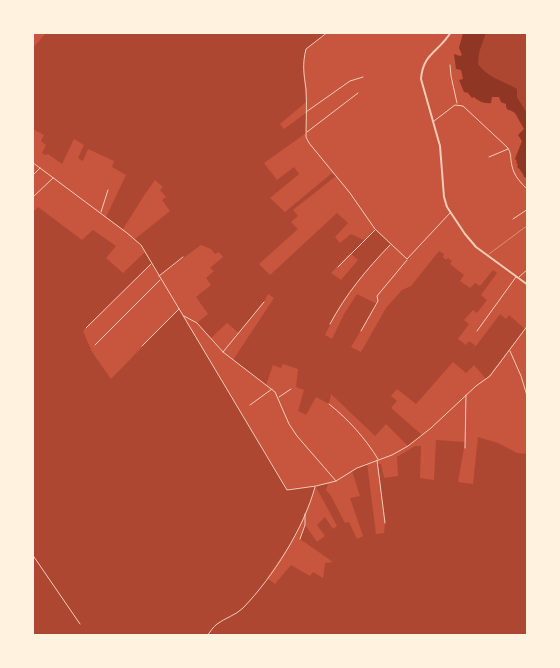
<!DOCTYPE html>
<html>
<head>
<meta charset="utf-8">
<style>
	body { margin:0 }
	#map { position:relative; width:560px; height:668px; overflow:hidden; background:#c8553d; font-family:"Source Sans 3",sans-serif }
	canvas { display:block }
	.frame { position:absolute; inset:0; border:34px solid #fff3e0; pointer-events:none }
</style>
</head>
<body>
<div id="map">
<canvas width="560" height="668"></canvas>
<div class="frame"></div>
</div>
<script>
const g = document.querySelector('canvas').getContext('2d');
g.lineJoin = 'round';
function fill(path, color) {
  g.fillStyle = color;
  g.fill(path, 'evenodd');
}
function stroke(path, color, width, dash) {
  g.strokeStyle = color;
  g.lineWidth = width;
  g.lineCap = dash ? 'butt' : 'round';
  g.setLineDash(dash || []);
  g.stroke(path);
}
fill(new Path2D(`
	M46,33H328L306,49L303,68L306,102L280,124L284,129L306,113V133L264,163L277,180L294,167L299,174L270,198L285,212L332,173L336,176L293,210L298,216L291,222L298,229L259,264L270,275L337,213L348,223L335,237L340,243L351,234L364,240L375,229L391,244C361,275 344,297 325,335L332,339L344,314L357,294L377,304L351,347L361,352L386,308L402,290L411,286L439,251L444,254L443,257L446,260L448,258L452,261L450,264L464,275L460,281L470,288L475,283L480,286L493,270L497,273L481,295L487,300L477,313L473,310L464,320L469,324L458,339L466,345L469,341L476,346L500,314L506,319L509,315L525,329L486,379L474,365L466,373L453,362L416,404L397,389L391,396L397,401L391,408L422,435L408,446L386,424L375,436L331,394L329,404L316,397L306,415L298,411L304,390L296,387L298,369L283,364L281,368L273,365L266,385L233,360L274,298L268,294L264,302L239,333L227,323L211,338L197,323L208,314L196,297L211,285L206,278L214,271L210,268L223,257L219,252L215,254L211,249L201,245L159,276L151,264L83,331L92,352L111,379L179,309L287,489L328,484L326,490L331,496L345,523L349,522L357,539L363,536L350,498L360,496L352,471L367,463L376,534L384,533L385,523L378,464H381L384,478L398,476L397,457L415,446H421L420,478L434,480L436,440L465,442L458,482L473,484L478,437L498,443L517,453L527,454V635H33V212L38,207L82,240L93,230L116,246L106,258L123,273L145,252L135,239L170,211L162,200L166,197L160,190L163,187L155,180L145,194L123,229L106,217L126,175L112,167L114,161L88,149L83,161L78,158L84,145L74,139L62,164L48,154L46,155L42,153L46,145L41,141L44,135L33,129L32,49ZM350,253L358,260L341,280L331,273ZM316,487L337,526L333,529L325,517L317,525L325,536L317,542L305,525L300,539L333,562L325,563L323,578L313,572L310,576L291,565L275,584L267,578L296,535Z
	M486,33H527V113L509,84C495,80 486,75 478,64L479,53Z`), '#ae4732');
fill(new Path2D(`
	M463,33H486L479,53L478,64C491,80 501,79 517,89V97L527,113V178L524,177C524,174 518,167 517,167L518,164L516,163L517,161L515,159L522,141L518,135L524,129L515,113L510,110H508L506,107V104L501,102L499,97H492L491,103C485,104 478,101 474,97L472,98L468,93L464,92L459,80L463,79L461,70L456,69L454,54L460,56L462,55L459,48Z`), '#8f3625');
stroke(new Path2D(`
	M489,254L528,225`), '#f1ccb7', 0.5);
stroke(new Path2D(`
	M328,32L306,49C302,65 304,74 306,89C307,105 306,121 306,137L309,143L350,193L375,229L407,259L450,213
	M450,65L451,76L457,103
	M306,112L350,81L363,77
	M434,121L455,105L463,106L507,147C512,153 510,159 512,166C514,176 521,183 528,190
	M307,132L358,93
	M489,157L508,149
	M32,162L127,233L141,245L287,490L316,486L336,481L357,468L392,455L408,446L431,428L476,386L490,376L528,325
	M32,176L40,168
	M32,198L53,178
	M101,212L108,190
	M513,219L528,209
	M338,267L375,230
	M159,276L183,257
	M519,277L528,269
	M184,316L197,323L223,352L275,392L289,424L297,436L336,481
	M330,324C346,294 366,270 390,245
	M86,328L151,264
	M361,331L378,301L377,296L407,260
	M477,331L516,277
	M95,345L160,280
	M142,346L179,309
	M510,351L521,376L528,399
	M223,352L264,302
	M279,397L291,389
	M329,404C349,420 365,438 378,459
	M250,405L272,389
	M465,448L466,395
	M377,460L385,523
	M300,539L305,525V514
	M32,554L80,624
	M207,636C210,632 213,627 217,624C225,618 236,615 243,608C273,577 304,528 315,487`), '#f1ccb7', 1);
stroke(new Path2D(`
	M451,32C439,52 423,53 421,79L440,146L444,197L447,207L465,234L476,247L528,285`), '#f1ccb7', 2);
</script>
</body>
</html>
